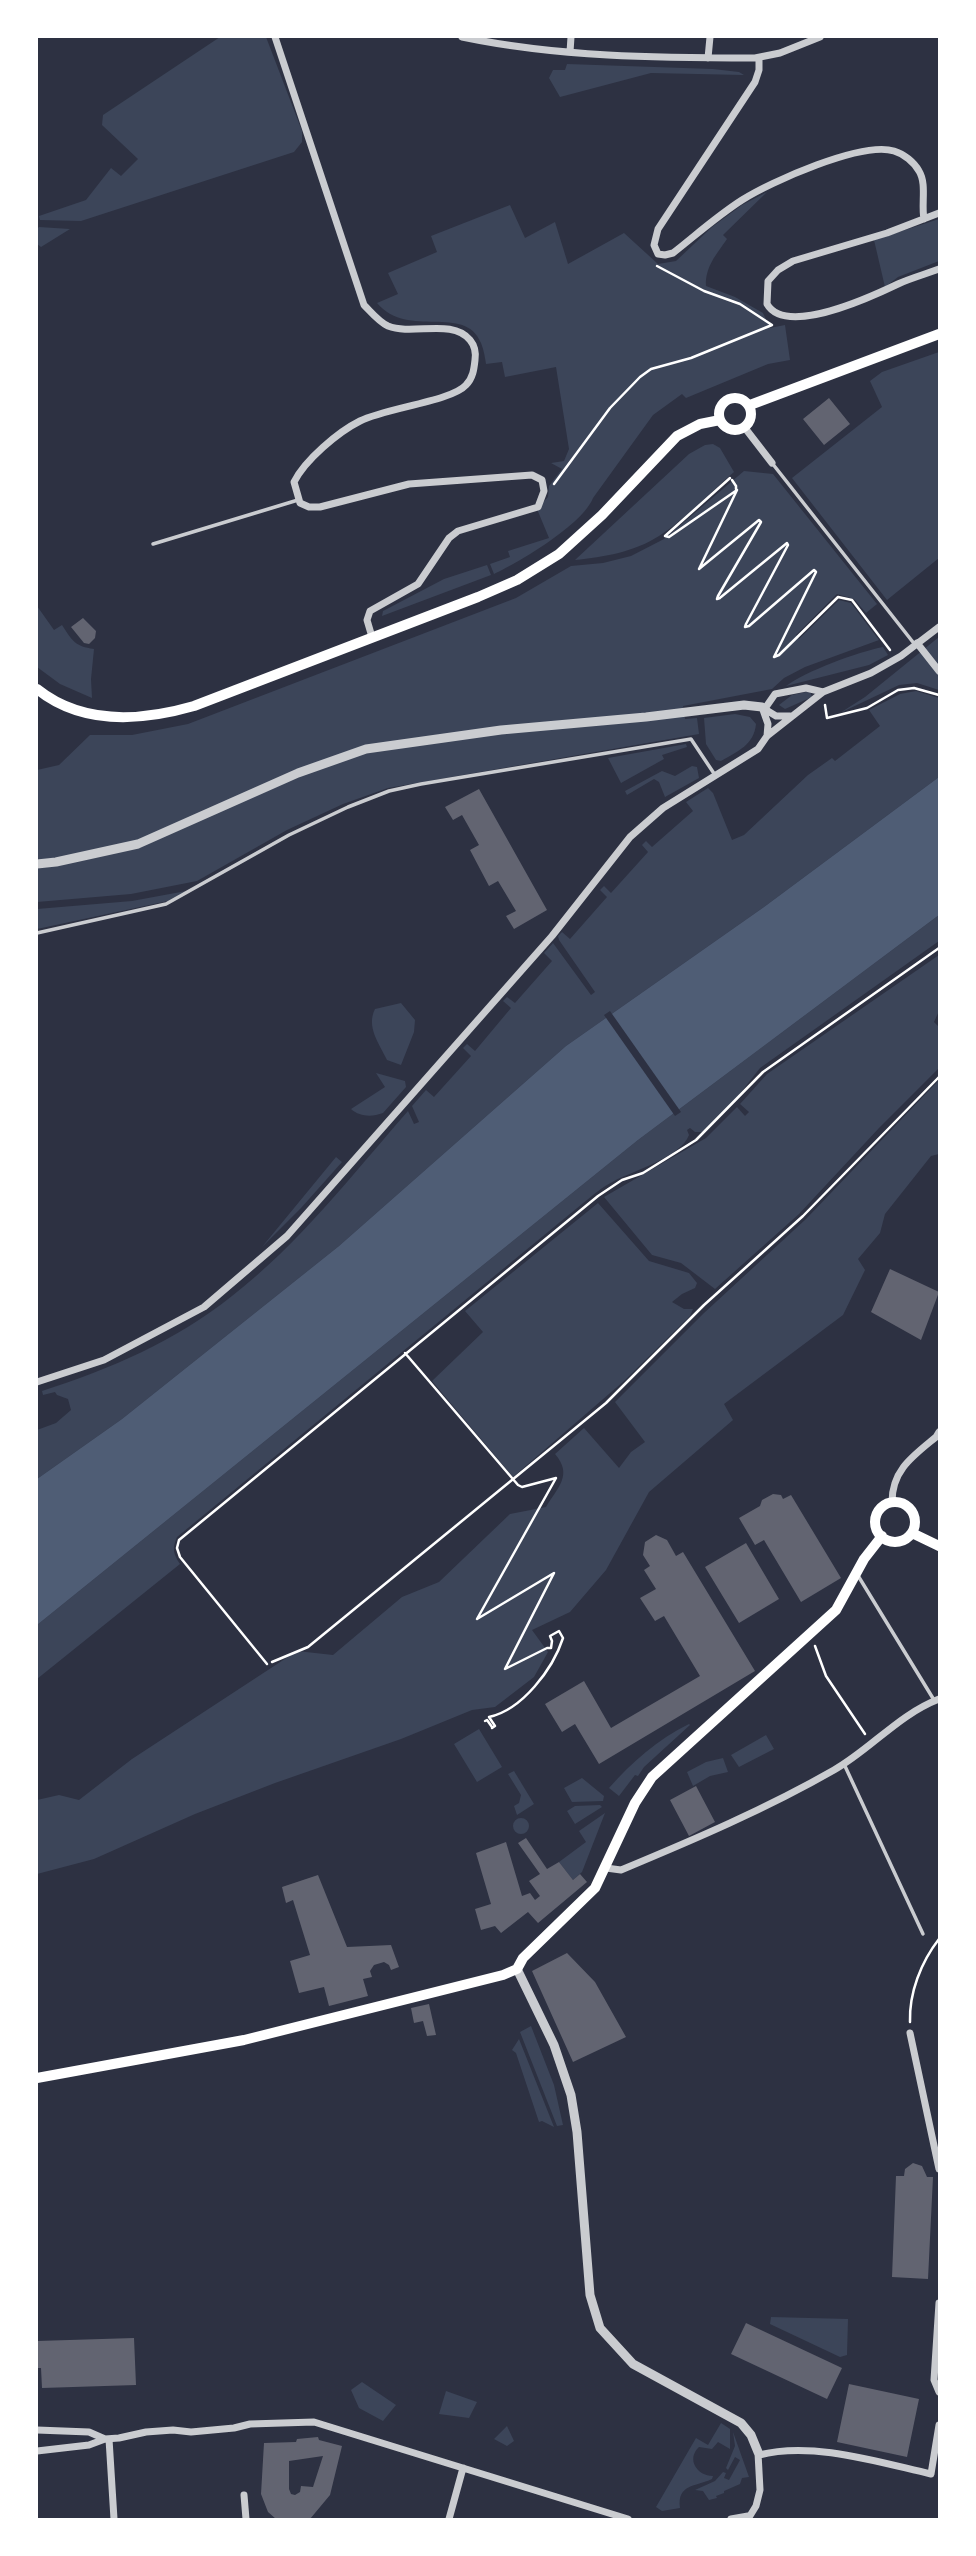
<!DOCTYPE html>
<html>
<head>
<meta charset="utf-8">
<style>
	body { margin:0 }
	#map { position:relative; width:976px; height:2556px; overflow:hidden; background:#2d3142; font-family:"Titillium Web",sans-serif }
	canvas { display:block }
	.frame { position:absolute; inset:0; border:38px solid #fff; pointer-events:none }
</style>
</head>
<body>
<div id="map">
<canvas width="976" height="2556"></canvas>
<div class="frame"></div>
</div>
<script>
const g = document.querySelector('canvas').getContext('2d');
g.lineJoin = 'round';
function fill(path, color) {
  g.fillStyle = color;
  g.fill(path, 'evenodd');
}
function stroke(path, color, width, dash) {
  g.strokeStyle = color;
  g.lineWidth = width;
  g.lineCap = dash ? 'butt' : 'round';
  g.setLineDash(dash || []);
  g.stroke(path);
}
fill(new Path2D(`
	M220,37H266L302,131V142L294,152L81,221L40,220L39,216L86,200L111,168L121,176L138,159L102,125L103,115Z
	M567,64L713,69L739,72L744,75L651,73L560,97L549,78L553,70H565Z
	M767,192L723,235L727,239C716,255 705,267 706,286L735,297L763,313L770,328L785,325L790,360L768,364L686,398L682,394L653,415L593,498C583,524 520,562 494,574L490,564L510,557L508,551L549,538L537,509L548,497L549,486L562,469L551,463L564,461L569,449L556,367L505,377L502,362L486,364C485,358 484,350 481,343C465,303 408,340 377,303L398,294L388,273L437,252L431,236L510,205L525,238L555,222L568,264L624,233L658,264L676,261L712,227L742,205Z
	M939,219V261L898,277L885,287L874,240Z
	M39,227L70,229L41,247L37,244V229Z
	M939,352V558L887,600L792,478L882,407L870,381L882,372Z
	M713,444L720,448L734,472C712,491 683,521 659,536C634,552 604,557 575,560L689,454L705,445Z
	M744,471L773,474L877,604L866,613L854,599L837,594L796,635L799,639L839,600L851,603L879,640L805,667L784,678L772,689L683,706L685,719L697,718L699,734L388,788L343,804L287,830L197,881L131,894L37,902V770L59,765L90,735H132L188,724L516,598L571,566L603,563L631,556L664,539Z
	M487,565L491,575L382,616L383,611L444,579Z
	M37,606L54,630L62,625C73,642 75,646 94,649L91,679L92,698L60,684L37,667Z
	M939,637V690L917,683L899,685L840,713L865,697Z
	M883,647L888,655L869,665L786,686C806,671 858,652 883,647Z
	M810,691L812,697L785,709L779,705L792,695Z
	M916,691L939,698V777L764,907L566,1046L339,1246L122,1419L37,1479V1430L56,1423L71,1410L68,1399L57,1395L55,1392L43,1395L42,1391C110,1369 176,1341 232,1296C299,1244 352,1175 408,1111L414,1124L419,1122L412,1106L426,1090L434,1097L471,1056L463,1048L467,1044L475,1051L511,1008L503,1001L507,997L515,1003L552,961L544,953L553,943L591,995L595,992L559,940L558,936L562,932L570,939L607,897L600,890L604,886L611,893L648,852L642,845L646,841L652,847L693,811L686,802L708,788L713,793L732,840L744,835L808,775L832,758L835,761L880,726L869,710L900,694Z
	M735,714L750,717L756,724C754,745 738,751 721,761L716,760L706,744L704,718Z
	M686,744L687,747L662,755L664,759L621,783L608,758Z
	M692,766L697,767L699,778L665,797L659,782L654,779L627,795L625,791L662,771L675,776Z
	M186,891L168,901L37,929V909L132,901Z
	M939,915V941L760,1068L735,1100L702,1132H695L690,1128L687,1130L689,1135C681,1157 633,1171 614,1181C602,1187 592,1196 582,1204L177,1537C172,1548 173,1554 180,1564L37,1679V1625L638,1140Z
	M939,955V1011L934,1022L939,1027V1068L879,1128L799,1214L715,1289L681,1263L652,1255L604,1197L706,1138L737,1107L745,1116L749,1112L740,1104L767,1074Z
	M401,1003L415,1020L414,1032L401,1065L387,1060C379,1043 366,1027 375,1009Z
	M376,1073L405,1081L406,1087L383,1113C372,1117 360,1117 351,1109L385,1087Z
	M939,1080V1154L931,1156L885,1214L880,1233L858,1259L865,1270L843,1315L724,1404L733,1420L649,1492L606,1570L570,1612L532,1630L548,1652L534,1677L495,1707L472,1710L401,1739L275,1783L195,1814L94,1859L37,1874V1800L59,1795L79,1800L132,1759L297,1651L333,1655L402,1597L439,1582L510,1514L546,1507C558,1487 573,1475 555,1454L584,1428L619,1468L631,1452L645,1442L615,1402L704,1313L806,1219Z
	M336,1157L342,1162L301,1208L262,1247Z
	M598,1203L649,1261L689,1273L697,1283L695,1288L682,1294L672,1302L684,1309H693L690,1316L624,1381L513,1477L432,1381L483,1332L465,1311Z
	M689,1724L690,1725L644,1767L638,1776L635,1775L619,1796L609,1788C631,1763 658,1739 689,1724Z
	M479,1729L502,1767L477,1782L454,1744Z
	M766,1735L774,1749L739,1767L731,1755Z
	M723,1758L728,1772L710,1776L693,1786L687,1772L706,1762Z
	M514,1771L534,1804L517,1815L514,1806L519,1803L521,1795L508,1774Z
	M582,1778L604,1796L603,1801L572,1802L564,1788Z
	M600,1805L602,1807L575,1824L567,1811L575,1806Z
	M605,1813L582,1872L573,1880L559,1862L586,1842L579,1831Z
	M513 1826a8 8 0 1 1 16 0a8 8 0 1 1-16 0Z
	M531,2026L554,2085L563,2125L557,2126L520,2032Z
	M519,2039L554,2127L542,2121L539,2122L516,2053L512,2050Z
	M771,2317L848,2319L847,2355L840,2357L770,2324Z
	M362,2382L396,2405L383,2421L359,2408L351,2390Z
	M446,2391L477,2402L469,2418L439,2414Z
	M721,2423L730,2429V2449L718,2442L712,2449L699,2447C686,2459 697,2476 713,2476L712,2479C695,2487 677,2484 680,2508L662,2511L656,2507L696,2438L708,2445Z
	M507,2426L514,2441L507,2446L494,2439Z
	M733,2432L749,2477L742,2478L740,2484L724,2491V2493L716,2496L717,2498L709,2500L703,2491L695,2490L715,2481L723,2472L726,2473L724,2478L729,2480L740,2460L735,2457L728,2470L726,2468L735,2446Z`), '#3c4559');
fill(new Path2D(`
	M939,777V915L638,1140L37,1625V1479L122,1419L339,1246L566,1046L764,907Z`), '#4f5d75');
fill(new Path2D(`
	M610,1011L681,1112L675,1116L604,1015Z`), '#2d3142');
fill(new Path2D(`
	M829,398L850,424L824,445L803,419Z
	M83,618L96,631L95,638L89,644L84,643L71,627Z
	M479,789L547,910L514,929L506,916L516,911L498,881L489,886L470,850L479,845L462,815L453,820L445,807Z
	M890,1269L939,1292L921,1340L871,1312Z
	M773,1494L781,1495L783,1499L791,1495L841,1578L801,1602L764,1540L755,1545L739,1518L760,1506L762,1500Z
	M656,1535L667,1540L676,1556L683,1552L755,1671L599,1764L575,1724L562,1732L545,1704L584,1681L611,1728L700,1676L664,1616L655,1621L640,1598L656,1589L644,1570L650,1566L643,1555L645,1542Z
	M746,1543L779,1599L739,1623L705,1567Z
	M696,1786L715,1822L689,1836L670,1800Z
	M526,1838L547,1869L559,1862L573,1880L580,1874L587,1882L538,1923L528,1912L501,1933L495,1926L481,1930L475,1909L491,1904L476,1853L506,1842L522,1896L530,1893L535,1900L540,1896L529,1881L540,1874L518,1843Z
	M318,1875L347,1947L391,1945L399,1967L391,1970L389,1965L384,1962L374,1965L370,1971L372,1977L363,1979L368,1996L329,2006L324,1987L299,1993L290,1961L310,1955L293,1900L286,1903L282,1887Z
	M567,1953L595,1982L626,2037L573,2062L532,1971Z
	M429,2004L436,2035L427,2036L423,2021L414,2023L411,2008Z
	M913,2163L922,2166L927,2177H933L928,2279L892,2277L896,2176H904L905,2169Z
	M746,2323L842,2368L827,2399L731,2354Z
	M134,2338L136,2385L42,2388L41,2368H37V2341Z
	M849,2384L919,2399L907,2457L837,2442Z
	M318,2437L319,2440L342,2446L330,2495L310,2519H276L268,2512L261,2494L264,2443L296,2442L297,2439ZM323,2456L313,2487L301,2486L300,2492L295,2495L291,2494L289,2489V2461Z`), '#626471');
stroke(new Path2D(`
	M732,480L736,486V489
	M554,484L610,408L640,377L651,369L691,358L772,325L740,304L704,291L657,266
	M721,597L787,543L788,545L746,624L745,627L749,626L814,570L816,572L774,657
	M720,598L717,599L718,596L761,522L759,520L699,569L737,490L669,537L665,536L730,478
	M774,657L779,655L838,597L852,600L890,650
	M825,705L827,718L867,708L898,690L914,688L939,695
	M405,1353L518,1485L522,1487L556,1478L477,1619L554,1573L505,1669L547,1648H551L552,1641L550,1636L559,1631L563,1638C553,1669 522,1710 489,1717L495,1726L492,1728
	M815,1646L826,1676L865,1734
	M272,1662L308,1647L606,1403L704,1305L803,1216L939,1077
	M267,1664L180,1557L177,1548L179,1540L598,1196L622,1180L643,1173L696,1140L763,1072L939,948
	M485,1721L487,1720L492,1727
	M910,2022C909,1993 921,1962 939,1939`), '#fff', 2.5);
stroke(new Path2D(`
	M772,463L916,646
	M153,544L298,500
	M37,933L166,904L289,835L348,807L389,791L421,784L691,739L715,775
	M857,1574L934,1700
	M844,1764L923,1934`), '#caccd0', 3.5);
stroke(new Path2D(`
	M275,37L364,305C371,312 379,322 388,326C413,336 452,318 470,340C475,346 476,353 475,360C474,369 473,378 466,385C452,401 386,408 360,421C338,432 305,460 294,482L300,503L309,507H320L409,484L532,475L542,480L544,491L538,507L458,531L449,538L418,584L370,611L367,620L372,637
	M462,37C558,57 657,58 755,58L780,53L820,37
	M570,52L571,37
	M708,58L710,37
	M759,58V70L755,82L658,229L654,245L658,254L665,255L673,253C696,235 717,216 742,200C770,182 862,141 894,151C904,154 914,162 919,171C927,184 921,204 924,219
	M939,213L887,233L793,261L778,270L768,281L767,304C786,337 873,296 898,284C911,278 926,274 939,269
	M745,428L772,463
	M917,643L939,671
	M762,707H766L775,694L806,688L823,692
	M762,707L768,724L767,736
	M763,708L776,716H790
	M37,1382L104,1360L204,1307L287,1236L552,936L630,837L663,808L758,749L767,736L823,692L871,673L901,656L939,627
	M892,1502C892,1470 913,1456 936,1437L939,1432
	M606,1868L621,1870C693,1840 766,1809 834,1770C871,1749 898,1715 939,1699
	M910,2033L939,2169
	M939,2303L934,2380L939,2392
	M37,2430L89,2432L105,2439
	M109,2439L114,2519
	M37,2451L89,2445L105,2439L119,2438L146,2432L173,2430L191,2432L234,2428L250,2424L314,2422L628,2519
	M759,2455C812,2441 878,2462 931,2474L939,2425
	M244,2495L246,2519
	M449,2519L463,2468
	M731,2519L748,2516
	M748,2519L756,2506L760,2490L758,2453`), '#caccd0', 7);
stroke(new Path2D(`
	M37,864L56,862L138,844L298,773L366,749L501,730L646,717L744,705L762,707
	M517,1969L554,2045L571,2095L577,2132L590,2295L600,2328L633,2364L741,2423L751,2435L758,2452`), '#caccd0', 9);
stroke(new Path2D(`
	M719 414a16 16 0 1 1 32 0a16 16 0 1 1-32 0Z
	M750,405L939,334
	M37,689C83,726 142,721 194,706L478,597L517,580L559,554L602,515L677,436L700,424L720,420
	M875 1522a20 20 0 1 1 40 0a20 20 0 1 1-40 0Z
	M912,1533L939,1546
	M37,2078L244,2040L503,1975L517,1969L523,1958L595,1888L635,1803L652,1777L836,1610L864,1559L882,1536`), '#fff', 10);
</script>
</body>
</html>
